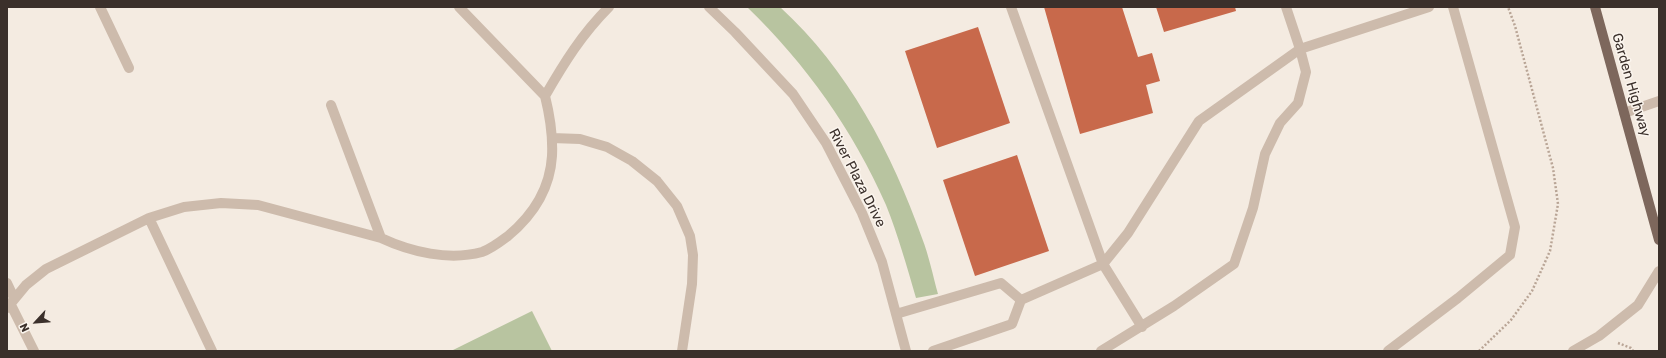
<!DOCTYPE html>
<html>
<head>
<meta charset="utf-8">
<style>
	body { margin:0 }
	#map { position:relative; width:1666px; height:358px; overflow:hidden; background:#f4ebe1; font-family:Rubik,sans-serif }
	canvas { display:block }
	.frame { position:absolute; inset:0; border:8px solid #3b302b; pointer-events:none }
	.north { position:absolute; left:16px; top:302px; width:40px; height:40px; -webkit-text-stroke:3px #fbf5ee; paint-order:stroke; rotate:244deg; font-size:11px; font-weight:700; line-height:16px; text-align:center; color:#3b302b }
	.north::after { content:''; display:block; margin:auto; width:14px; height:18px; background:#3b302b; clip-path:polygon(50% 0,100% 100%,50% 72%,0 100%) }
</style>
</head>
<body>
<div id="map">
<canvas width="1666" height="358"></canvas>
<div class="frame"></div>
<div class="north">N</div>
</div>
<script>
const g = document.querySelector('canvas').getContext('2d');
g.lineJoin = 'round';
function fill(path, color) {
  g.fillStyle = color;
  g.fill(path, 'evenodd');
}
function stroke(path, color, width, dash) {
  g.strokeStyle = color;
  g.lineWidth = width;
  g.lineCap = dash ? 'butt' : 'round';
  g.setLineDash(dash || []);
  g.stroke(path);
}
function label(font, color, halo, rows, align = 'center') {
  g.font = font + ' Rubik,sans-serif';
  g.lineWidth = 3;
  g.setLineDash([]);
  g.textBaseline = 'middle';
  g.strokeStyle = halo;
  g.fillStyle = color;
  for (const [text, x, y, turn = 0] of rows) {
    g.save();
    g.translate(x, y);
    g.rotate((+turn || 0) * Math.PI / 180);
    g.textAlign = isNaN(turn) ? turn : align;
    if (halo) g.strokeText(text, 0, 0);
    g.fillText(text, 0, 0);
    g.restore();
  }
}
fill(new Path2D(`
	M747,7H780C848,69 892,153 922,238C929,256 933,276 938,294L916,298C907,267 898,235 886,205C853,130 806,64 747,7Z
	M532,311L552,351H451Z`), '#b8c4a0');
fill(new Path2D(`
	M1044,7H1122L1138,57L1152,53L1160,81L1146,85L1153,113L1080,134Z
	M1156,7H1235L1236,11L1164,32Z
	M978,27L1010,123L937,148L905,51Z
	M1017,155L1049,251L975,276L943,180Z`), '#c8694b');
stroke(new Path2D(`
	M1618,343L1631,348L1633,351
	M1479,351L1511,320L1532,291L1550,251L1558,204L1553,168L1515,26L1508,7`), '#b9a596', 2.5, [2, 2]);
stroke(new Path2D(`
	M100,7L129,68
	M459,7L545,96
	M709,7L735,32L793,94L826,143L862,213L882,262L906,351
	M331,105L381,238C411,252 449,261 482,252C491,249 500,242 508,236C532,216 550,189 552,156C553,136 550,116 545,96C564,63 582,34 609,7
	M1624,113L1659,101
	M552,138L580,139L607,147L632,161L657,181L677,206L690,236L693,255L692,284L682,351
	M149,218L212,351
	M7,283L14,298
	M10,303L34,351
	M7,308L26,285L46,269L149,218L184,207L221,203L258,205L381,238
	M896,314L1001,283L1021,300
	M1142,327L1103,264L1128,233L1199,121L1300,49L1286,7
	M933,351L1012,324L1021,300L1103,264L1011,7
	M1101,351L1174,306L1234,264L1253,208L1265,154L1280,123L1298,103L1306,72L1300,49L1429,7
	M1388,351L1458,298L1510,255L1515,227L1453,7
	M1573,351L1599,336L1638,305L1659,271`), '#cdbbac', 10);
stroke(new Path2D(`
	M1595,7L1659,240`), '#7d675c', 10);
label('14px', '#3b302b', '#fbf5ee', [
	["Garden Highway",1631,85,74],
	["River Plaza Drive",857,178,63]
]);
</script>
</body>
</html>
